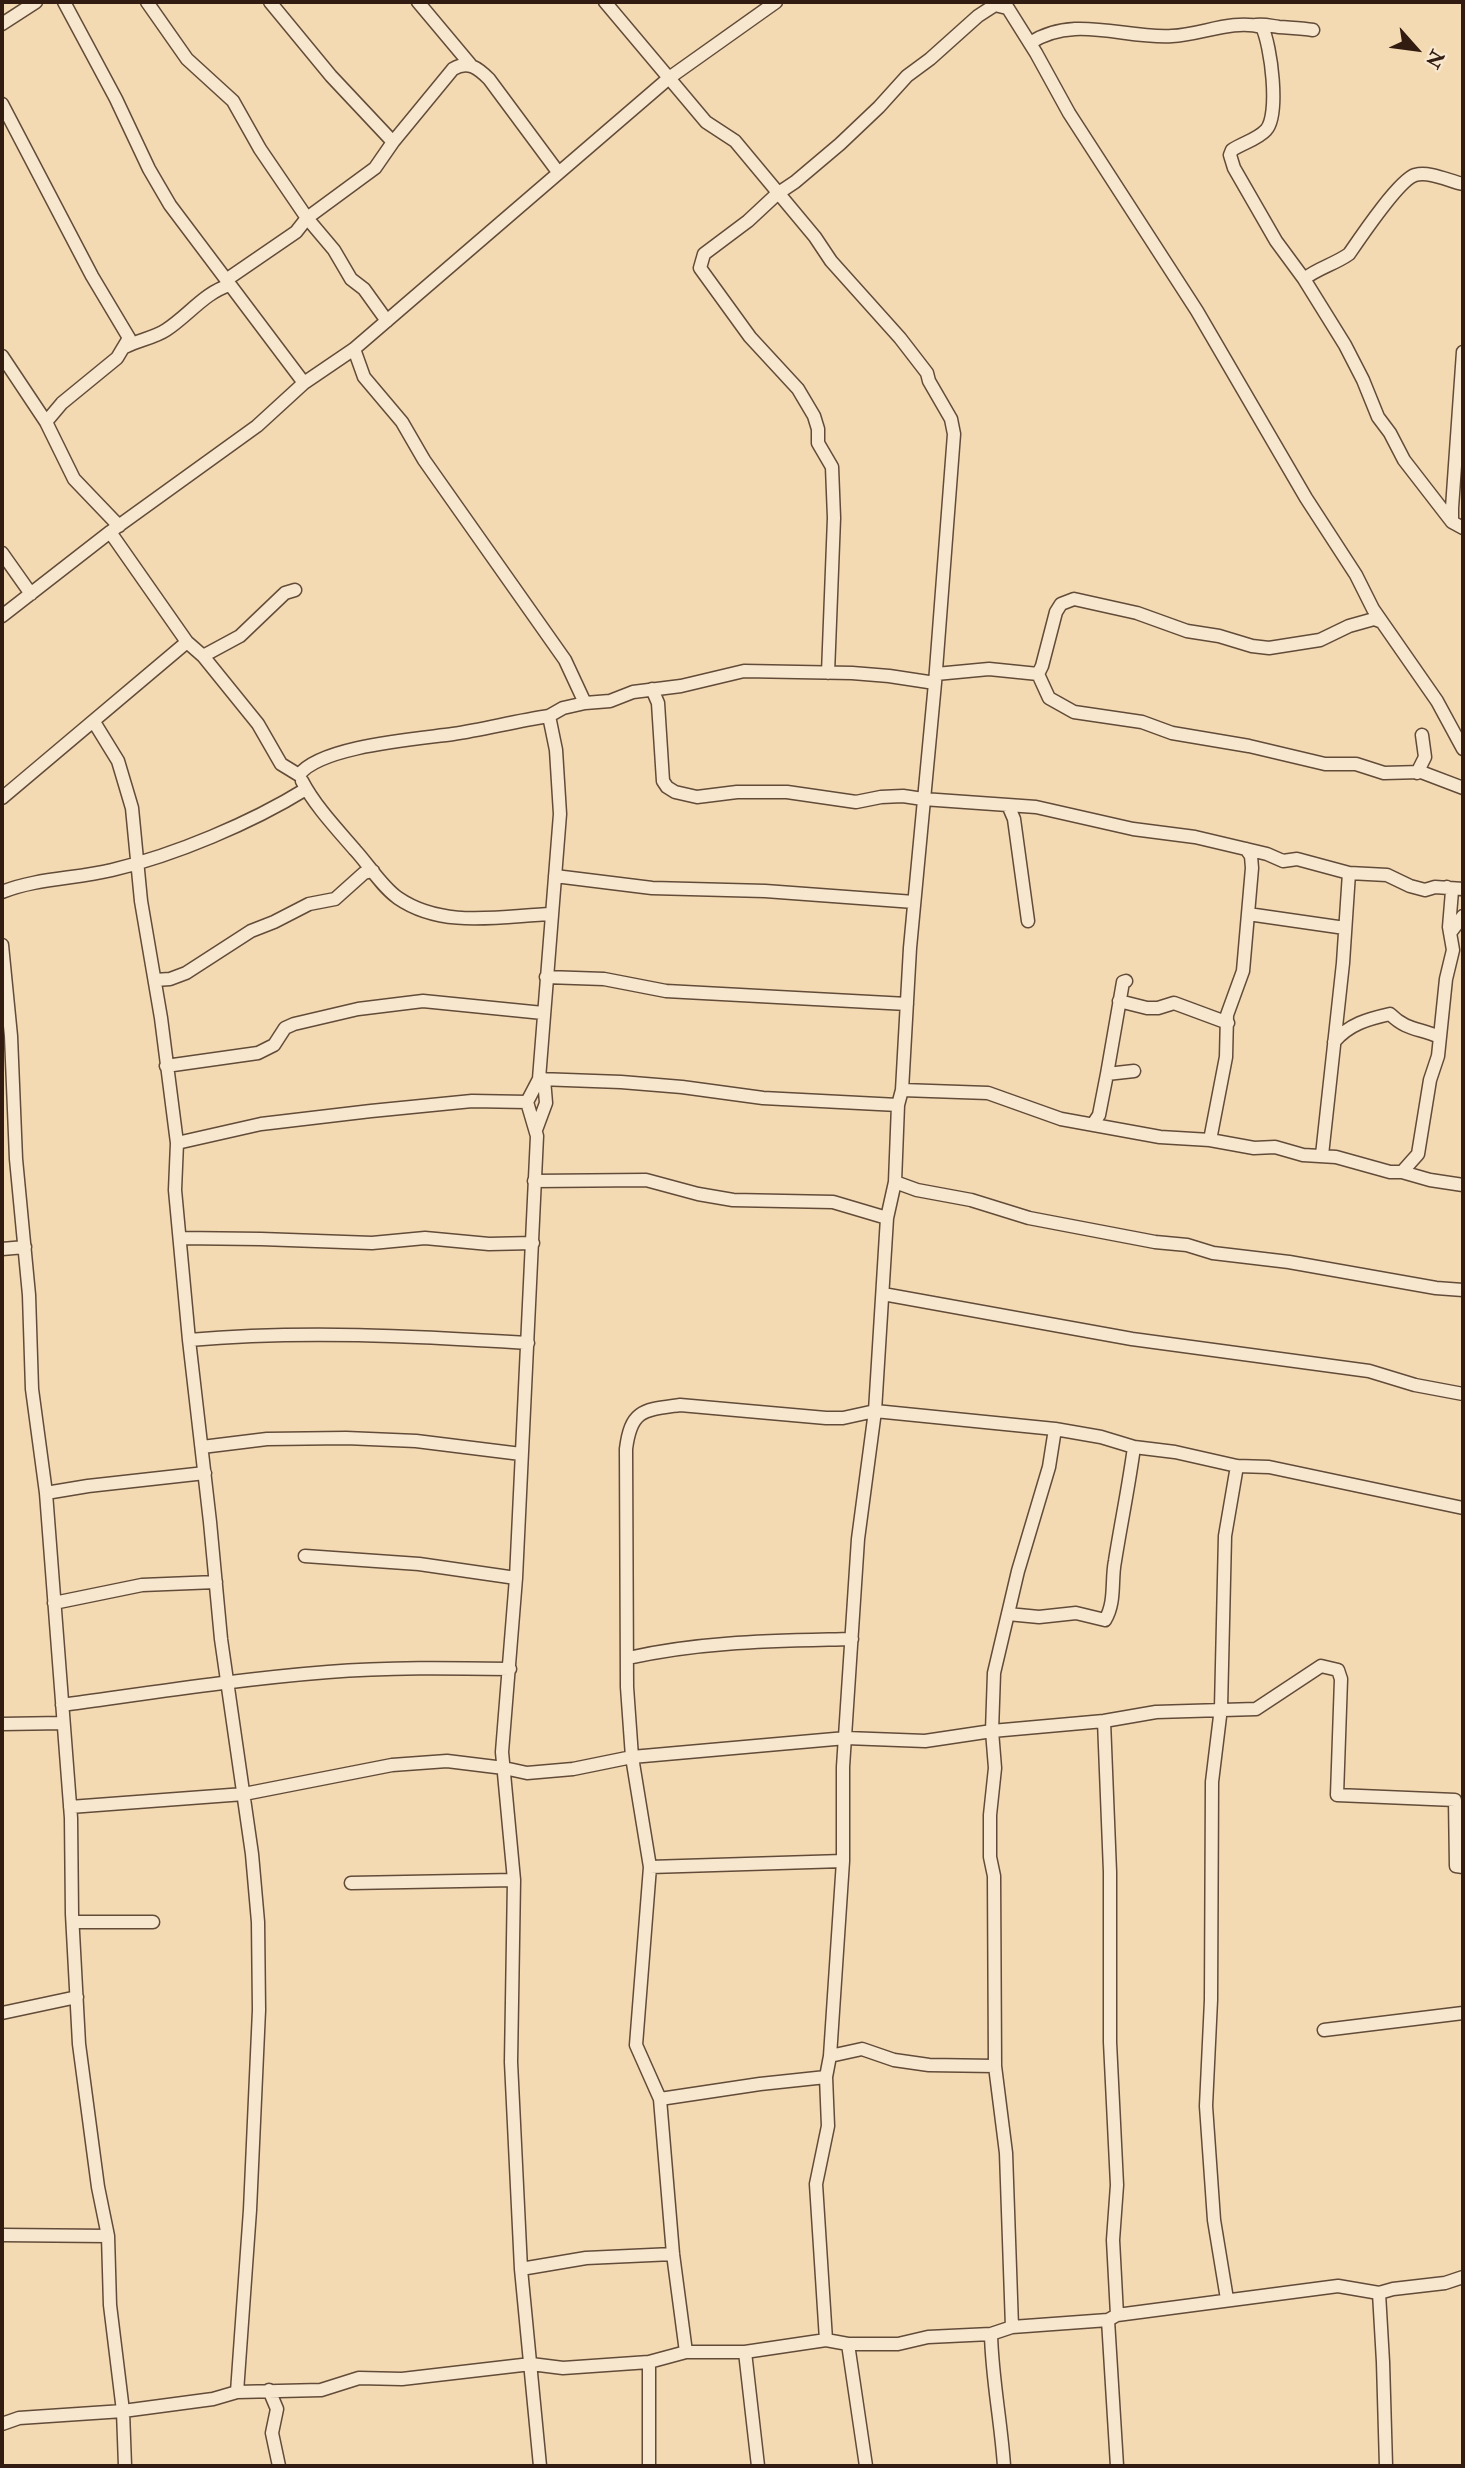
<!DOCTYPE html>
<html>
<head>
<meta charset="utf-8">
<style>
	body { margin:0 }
	#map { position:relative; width:1465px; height:2468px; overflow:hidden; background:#f3dab3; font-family:"IM FELL Double Pica",serif }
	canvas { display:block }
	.frame { position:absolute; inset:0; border:4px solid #321b10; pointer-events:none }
	.north { position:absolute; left:1381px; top:14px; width:70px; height:70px; -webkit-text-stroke:5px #f7e7ce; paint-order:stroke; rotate:118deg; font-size:19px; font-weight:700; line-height:28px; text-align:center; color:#321b10 }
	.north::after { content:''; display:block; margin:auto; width:24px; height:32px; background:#321b10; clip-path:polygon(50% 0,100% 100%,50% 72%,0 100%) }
</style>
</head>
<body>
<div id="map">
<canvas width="1465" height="2468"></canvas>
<div class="frame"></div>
<div class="north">N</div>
</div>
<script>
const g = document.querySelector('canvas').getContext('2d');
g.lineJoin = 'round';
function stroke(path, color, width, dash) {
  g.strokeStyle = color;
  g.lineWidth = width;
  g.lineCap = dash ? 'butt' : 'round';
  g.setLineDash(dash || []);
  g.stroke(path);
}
const minor = new Path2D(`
	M64,2L116,99L149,169L170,205L304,383
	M147,2L187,59L233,101L260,149L307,218L334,250L351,279L364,289L387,321
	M418,2L470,64
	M605,2L706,122L735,141L815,237L831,261L900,338L927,373L929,381L951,419L954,434L935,683
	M1004,2L1036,53L1069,113L1197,311L1306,498L1356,575L1373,609L1437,701L1463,749
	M2,24L36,2
	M1256,25C1265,24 1271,26 1279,27C1291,28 1301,28 1313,30
	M1030,43C1074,14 1124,39 1172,36C1201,35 1232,19 1262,27C1271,45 1280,115 1266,130C1258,139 1243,143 1232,150L1230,155L1234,168L1276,241L1304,279L1345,345L1363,380L1378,417L1390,433L1404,460L1452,522
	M2,104L92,276L129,338L117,358L62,403L46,422
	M393,142L453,69C468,60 478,68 489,79L558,172
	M1304,279C1318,268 1335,264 1349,254C1360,238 1399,180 1415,175C1430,171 1449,181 1463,184
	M226,280L296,232L307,218L375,168L393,142L331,76L270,2
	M125,347C138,340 154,338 166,330C188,316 205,292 230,285
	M354,349L364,377L402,422L424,460L565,660L585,703
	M1463,352L1452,508V522L1463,528
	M2,356L46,422L74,479L119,526
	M110,532L187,642L203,656L258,724L281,764L299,775C320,746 417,739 453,734C485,729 516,721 549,716L563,708L585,703L610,701L633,692L681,686L744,671L852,673L889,676L935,683L910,948L902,1090L898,1105L895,1182L887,1218L875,1411L858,1539L843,1767V1861L830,2056L826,2077L828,2126L816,2184L826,2340
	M2,553L31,594
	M2,616L110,532L257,426L304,383L354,349L669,78L776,2
	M203,656L240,636L285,593L295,590
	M828,673L834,518L832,467L818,443V429L814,416L798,389L750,337L700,268L704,254L748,221L777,194L795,182L840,144L879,107L907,76L930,59L978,16L995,5L1007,8
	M936,674L989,669L1038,674L1049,698L1074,712L1142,722L1172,733L1249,746L1325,764H1356L1384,773L1421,772L1463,788
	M1038,674L1042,666L1056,612L1061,604L1074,599L1137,613L1187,631L1219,636L1252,646L1269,648L1320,640L1349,626L1374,619L1382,622
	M652,689L658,703L663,781L667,787L675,792L697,797L737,792H787L856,802L881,797L903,796L923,799L1036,807L1133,829L1195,837L1267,854L1283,861L1297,859L1349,873L1387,875L1410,886L1425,890L1435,887L1463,889
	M94,722L118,761L132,808L141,901L161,1018L177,1143L175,1190L189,1340L210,1522L221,1639L252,1854L258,1922L259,2010L250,2210L237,2392
	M1417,773L1425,757L1422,735
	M302,781C315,806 337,829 355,850C369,865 381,886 398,898C443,929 501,916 551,914
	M2,798L187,642
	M1008,805L1014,819L1028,921
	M555,876L652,888L765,891L914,902
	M2,892C37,878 75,879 112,870C175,855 251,823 306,789
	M1248,914L1345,928
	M1450,933L1463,916
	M2,945L11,1036L16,1159L29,1295L32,1389L46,1493L71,1818L72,1914L79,2044L98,2187L108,2236L110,2305L123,2411L125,2466
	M546,977L604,979L666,991L907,1004
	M155,980L170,979L186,973L251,931L274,922L309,904L335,899L364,873L373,871
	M1119,1001L1147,1008H1158L1174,1003L1228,1023
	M1334,1042C1349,1024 1368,1019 1390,1014C1407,1031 1420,1028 1439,1037
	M166,1066L258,1053L274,1045L285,1028L294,1024L358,1009L423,1001L543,1013
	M1107,1074L1123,982L1126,981
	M539,1079L621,1082L682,1087L763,1098L898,1105
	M902,1090L988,1093L1061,1119L1160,1137L1210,1140L1254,1148L1275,1147L1303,1155L1336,1157L1390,1172H1402L1430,1180L1463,1185
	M1093,1124L1099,1115L1107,1074L1134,1071
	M536,1130L546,1103L544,1079
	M1210,1140L1226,1057L1227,1015L1243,971L1252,868L1251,856L1246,849
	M177,1143L261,1124L371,1111L472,1101L527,1102
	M1322,1155L1343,963L1349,873
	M1402,1172L1418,1154L1430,1080L1438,1056L1446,979L1453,950L1449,927L1452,891L1447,887
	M534,1181L646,1180L698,1194L733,1200L833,1202L887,1218
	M895,1182L917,1190L971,1200L1029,1218L1155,1242L1187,1245L1213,1253L1289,1262L1436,1288L1463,1290
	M180,1238L261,1239L372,1243L425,1238L489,1244L533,1243
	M2,1249L25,1247
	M883,1294L1132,1339L1369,1371L1415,1385L1463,1394
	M189,1340C302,1330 414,1336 528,1343
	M202,1447L267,1439L346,1438L416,1441L521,1454
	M46,1493L88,1486L205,1473
	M305,1556L419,1564L516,1578
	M54,1603L142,1585L216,1582
	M1008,1614L1039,1617L1076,1613L1105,1620C1116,1602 1111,1580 1115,1561C1121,1523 1129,1485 1134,1447
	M628,1658C702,1641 776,1641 852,1639
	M62,1705C150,1693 239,1679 328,1672C388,1667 450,1668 510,1669
	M1104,1721L1110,1872V2042L1117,2185L1113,2240L1117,2315
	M2,1724L63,1723
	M70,1807L244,1794L392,1765L447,1761L504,1768L527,1773L573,1769L632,1757L846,1738L925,1741L992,1731L1104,1721L1156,1712L1256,1709L1321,1666L1338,1670L1341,1679L1337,1795L1455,1800L1456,1866L1463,1867
	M650,1867L843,1861
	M351,1883L514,1880
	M73,1922H153
	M2,2013L77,1997
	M1324,2030L1463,2013
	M830,2056L862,2049L894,2060L929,2065L995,2066
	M660,2099L760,2084L826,2077
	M2,2235L108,2236
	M521,2269L586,2258L673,2254
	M1379,2293L1383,2362L1386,2466
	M1227,2299L1214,2220L1206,2106L1211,2000L1212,1782L1221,1708L1225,1536L1237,1466
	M1108,2320L1117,2466
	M1012,2327L1006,2153L995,2066L994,1876L990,1857V1815L995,1768L992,1731L994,1673L1018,1571L1049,1467L1055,1429
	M991,2334C992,2379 1001,2421 1004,2466
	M848,2344L866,2466
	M686,2352L673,2254L660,2099L636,2045L650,1867L632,1757L627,1687L626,1449C631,1409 644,1410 680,1405L826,1418H843L875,1411L1055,1429L1101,1437L1134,1447L1175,1452L1237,1466L1269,1467L1463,1508
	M745,2352L758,2466
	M649,2362V2466
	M269,2390L277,2409L272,2433L279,2466
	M2,2424L19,2418L123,2411L213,2399L237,2392L321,2390L359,2378L402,2379L531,2364L563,2368L649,2362L686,2352H745L826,2340L848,2344H898L928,2337L991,2334L1012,2327L1108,2320L1117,2315L1338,2286L1379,2293L1393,2289L1445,2283L1463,2277
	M540,2466L521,2269L511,2062L514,1880L502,1752L516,1578L537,1136L527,1102L539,1079L560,814L556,750L549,716`);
stroke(minor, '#624b39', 15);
stroke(minor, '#f7e7ce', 12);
</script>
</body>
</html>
